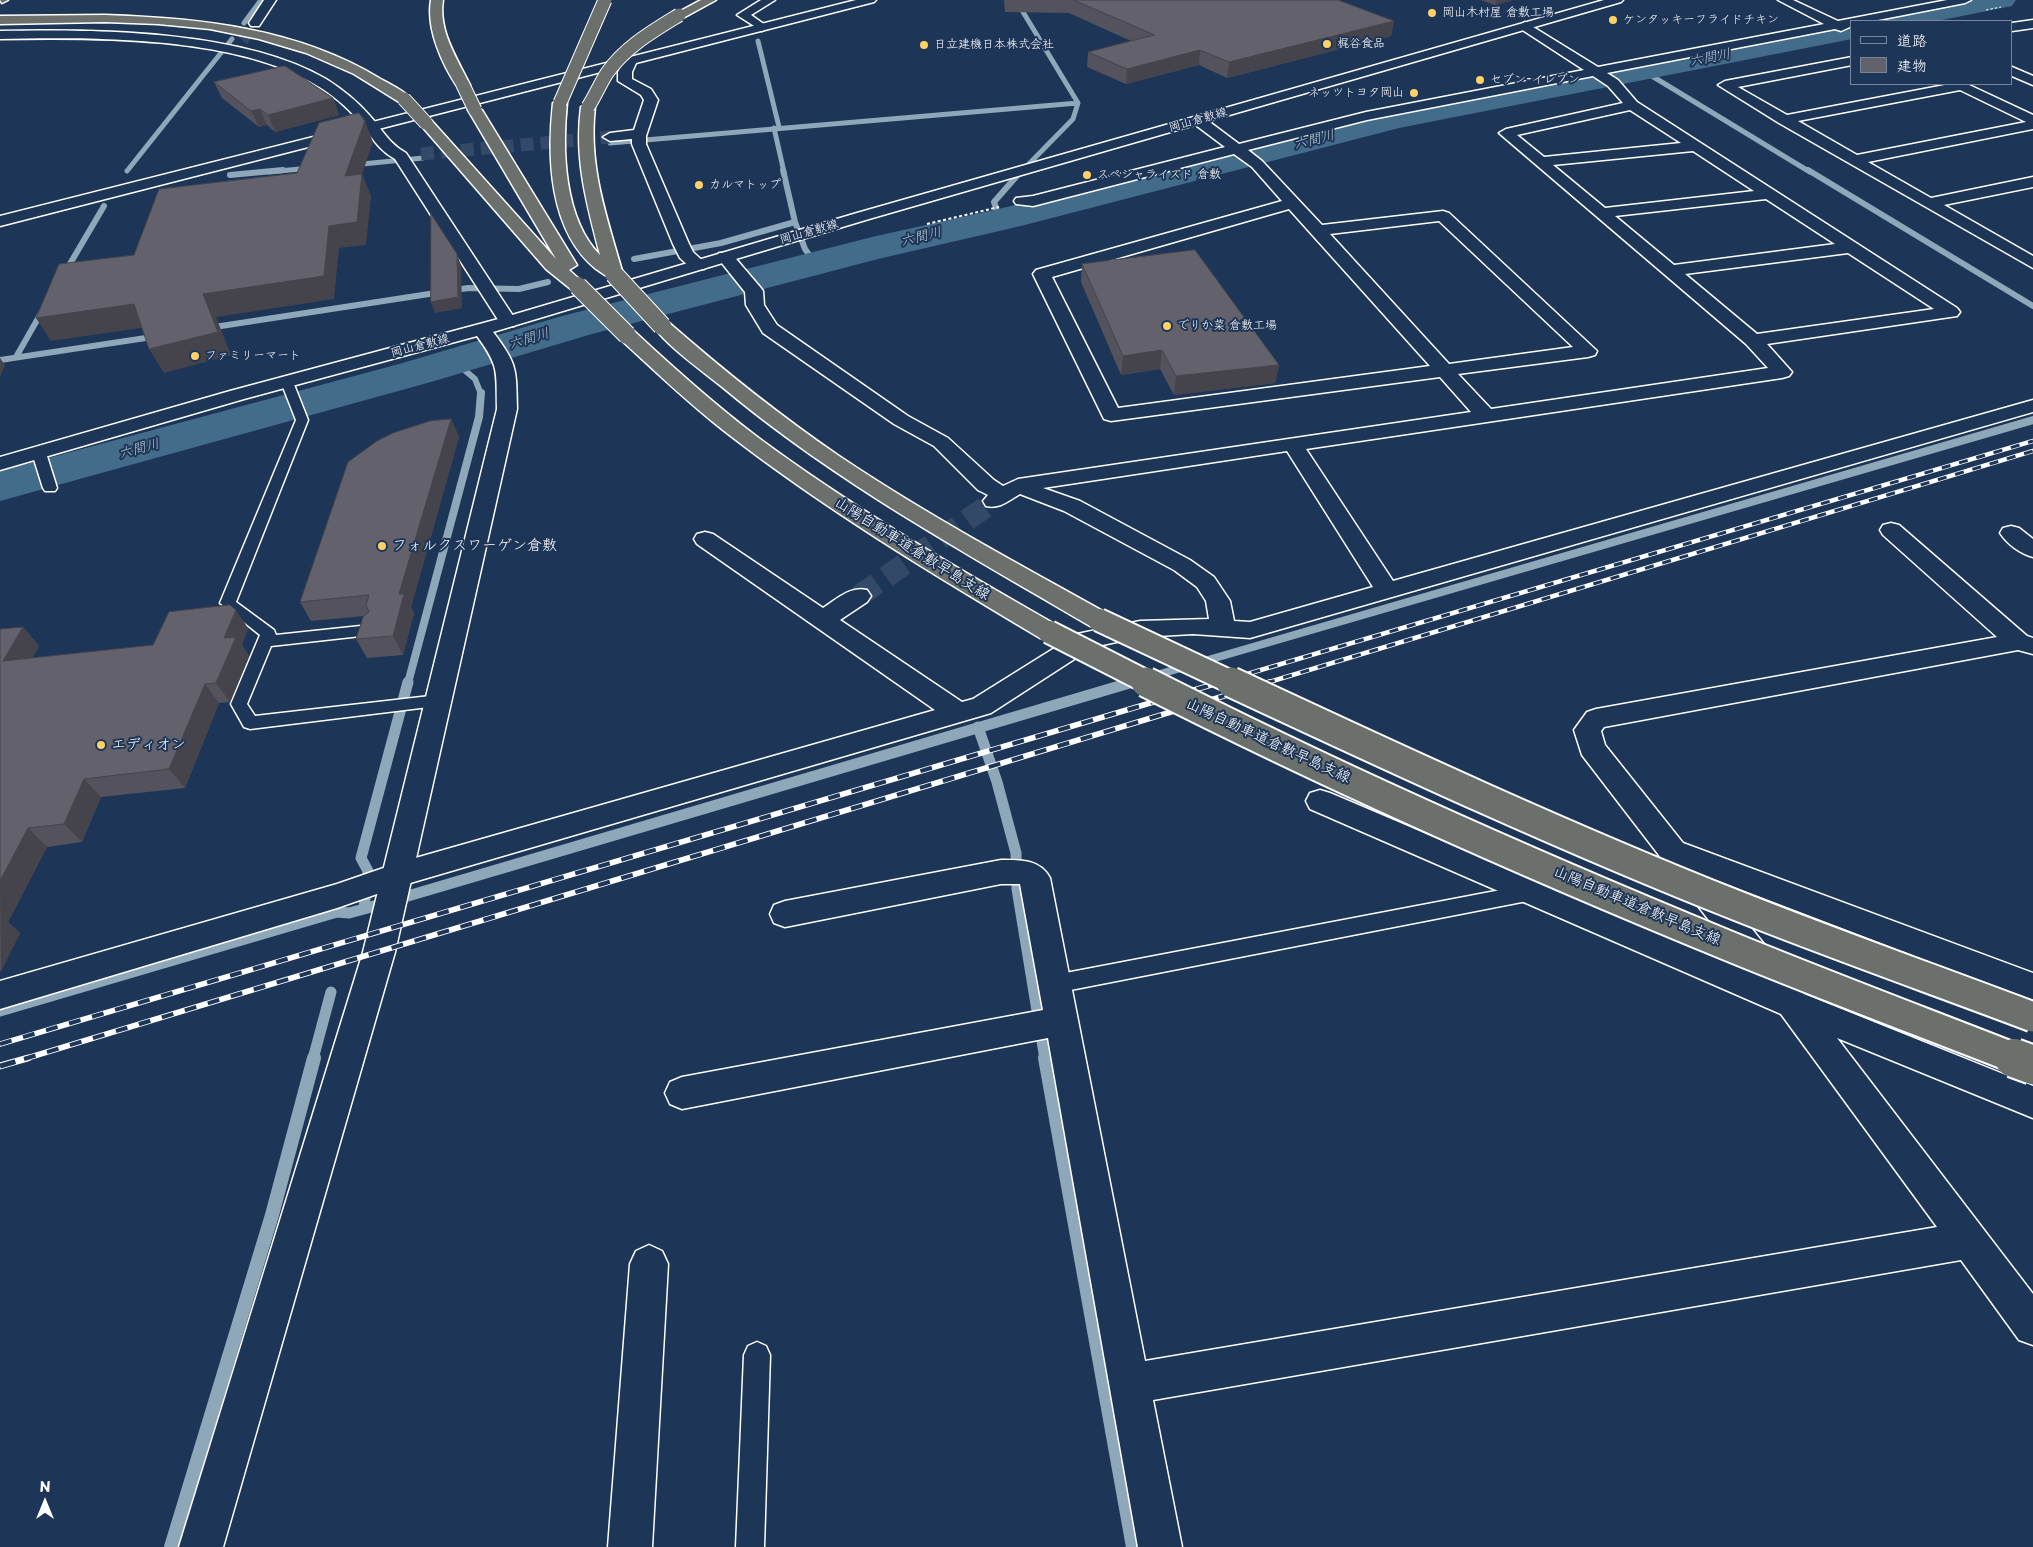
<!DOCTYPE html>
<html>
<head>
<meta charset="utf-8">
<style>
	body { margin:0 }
	#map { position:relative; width:2033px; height:1547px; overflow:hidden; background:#1d3557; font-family:"Playpen Sans","Klee One",sans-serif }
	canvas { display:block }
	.legend { position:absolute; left:1850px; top:20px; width:162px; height:65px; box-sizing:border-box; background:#1d3557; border:1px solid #77869a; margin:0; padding:6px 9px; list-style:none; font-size:15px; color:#fff }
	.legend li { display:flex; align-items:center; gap:10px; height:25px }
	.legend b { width:25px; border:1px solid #77869a }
	.north { position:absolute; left:20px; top:1477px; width:50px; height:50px; -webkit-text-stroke:4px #1d3557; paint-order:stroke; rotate:0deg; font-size:14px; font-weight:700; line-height:20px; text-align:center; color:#fff }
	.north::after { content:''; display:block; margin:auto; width:18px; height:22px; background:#fff; clip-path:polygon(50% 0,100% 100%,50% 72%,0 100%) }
</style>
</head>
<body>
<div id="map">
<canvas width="2033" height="1547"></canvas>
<ul class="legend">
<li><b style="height:6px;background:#1d3557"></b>道路</li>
<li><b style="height:14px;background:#62616c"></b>建物</li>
</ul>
<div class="north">N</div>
</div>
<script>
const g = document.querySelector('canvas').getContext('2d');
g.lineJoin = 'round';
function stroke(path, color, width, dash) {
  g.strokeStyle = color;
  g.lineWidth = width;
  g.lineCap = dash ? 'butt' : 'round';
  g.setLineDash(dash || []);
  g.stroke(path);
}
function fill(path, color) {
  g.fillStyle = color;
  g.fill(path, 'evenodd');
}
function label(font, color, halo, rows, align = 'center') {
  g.font = font + ' "Playpen Sans","Klee One",sans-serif';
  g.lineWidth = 4;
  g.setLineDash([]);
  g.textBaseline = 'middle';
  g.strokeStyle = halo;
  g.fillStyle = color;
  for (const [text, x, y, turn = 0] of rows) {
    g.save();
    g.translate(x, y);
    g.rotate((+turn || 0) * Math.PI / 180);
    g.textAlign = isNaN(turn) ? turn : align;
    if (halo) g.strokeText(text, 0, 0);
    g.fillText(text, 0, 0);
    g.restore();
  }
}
stroke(new Path2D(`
	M1013,0L1017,2L1078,103L1073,119L1021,172
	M244,23L261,0
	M758,41L779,127
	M1642,70L1810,172
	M774,128L784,172
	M610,143L1078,103
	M352,165L423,158
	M127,171L232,39
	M269,172L310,168`), '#8ea7b9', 5);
stroke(new Path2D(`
	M1808,170L2033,306
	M230,175L283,170
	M1008,218L997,211L994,202L1022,170
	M795,222L805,249L815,263
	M634,259L721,243L795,222L783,170
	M64,274L104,206
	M208,328L468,288L519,289L548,282
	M16,357L44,308
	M0,360L159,336
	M455,362L475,379L481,394`), '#8ea7b9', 6);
stroke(new Path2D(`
	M408,683L479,417L481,393
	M1129,683L2033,420`), '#8ea7b9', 8);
stroke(new Path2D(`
	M978,727L997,782L1016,853L1017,889L1045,1059
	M364,909L368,871L361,858L408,682
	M0,1011L337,912L349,913L364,909L1133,682
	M313,1059L331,992`), '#8ea7b9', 11);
stroke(new Path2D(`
	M1045,1058L1133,1547
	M171,1547L272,1215L314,1058`), '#8ea7b9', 14);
fill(new Path2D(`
	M1960,0H2016L2012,6L1937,21H1882L1886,15Z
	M1852,22V39L1399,128L1021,226L878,259L592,334L431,382L0,501V471L399,364L562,316L872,237L1007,207L1397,109Z`), '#426c8a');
stroke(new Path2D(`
	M242,40L255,23
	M421,154L610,137`), '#344968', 13, [13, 7]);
stroke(new Path2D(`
	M859,596L994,501`), '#344968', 22, [22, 11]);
const lane = new Path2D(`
	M287,378L293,382L308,420L236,602L274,630L276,635L370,625L376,626L378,630L376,634L370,635L271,646L247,704L255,716L439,695L445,697L447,701L445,705L250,729L244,727L231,704L260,635L220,603L296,420L281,382Z
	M39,449L46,453L57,488L55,491H45L43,488L32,453Z
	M1527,885L1534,887L1537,893L1534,899L1527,901L1055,993L1048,990L1045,984L1048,978L1055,975Z
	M757,1342L766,1346L770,1355L764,1547H736L744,1355L748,1346Z`);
const street = new Path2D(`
	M264,0H276L259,26H251L249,23Z
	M761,0H775L751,15L768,27L762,31L737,15Z
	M1778,0H1793L1838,21L1947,0H1971L1965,3L1873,21H1852V26L1841,31L1835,29L1607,73L1618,80L1637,102L1957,308L1960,312L1957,316L1767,344L1792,372L1789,376L1782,378L1306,449L1393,581L2033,400V412L1250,638L1193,634L1140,637L1093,647L991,713L400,886L337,908L0,1009V981L337,884L398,863L935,710L697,544L694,539L697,534L705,532L713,534L823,608C837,599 850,586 867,590L871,596L867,602L840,620L962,702L973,699L1077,634L1140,621L1209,619L1206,601L1197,587L1174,570L1064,511L1020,494C1008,501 1000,509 986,506L983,501L988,495L978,490L934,446L894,424L763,333L746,305L745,292L717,257L719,253H731L760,287L763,291L764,305L777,325L908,416L948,438L994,480L1003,486L1018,479L1471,412L1440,377L1111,421L1104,419L1033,274L1036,270L1282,201L1252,167L1234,154L1033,206L1016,204L1014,201L1016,198L1033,196L1225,147L1193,123L1191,120L1198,116L1203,117L1239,144L1366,112L1584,70L1521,29L1519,26L1525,22L1598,67L1824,24ZM1593,76L1608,86L1623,103L1506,129L1499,133L1746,344L1768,368L1491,409L1458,374L1588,357L1595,355L1597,351L1449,213L1443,211L1322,225L1262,161L1248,150L1367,120ZM1630,110L1681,143L1544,157L1517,135ZM1693,151L1754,191L1605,208L1553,165ZM1766,199L1835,244L1674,265L1615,216ZM1289,209L1430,366L1118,408L1052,277ZM1439,221L1573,347L1449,364L1330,234ZM1848,253L1934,309L1757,334L1685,274ZM1287,451L1373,587L1250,622L1234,621L1230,601L1214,577L1190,560L1080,501L1043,488Z
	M2033,20V28L2012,31V23Z
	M0,31C95,29 243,30 326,79C342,89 357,101 370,116C382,129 389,144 406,153L517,322L514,326H502L395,159C378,150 371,135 359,121C347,107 332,94 316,85C236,36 92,37 0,39Z
	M631,57L637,61L632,72V79L651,89L658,100L646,136V144L689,244L693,252L707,265L704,269H692L680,258L673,244L632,144V139L610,141L603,137L610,133L634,130L644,100L641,95L618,81V72L626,58Z
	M1852,57V65L1738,87L1787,115L1950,84H1967L2033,115V129L1868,162L1931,198L2033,177V187L1944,205L2033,256V268L1779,123L1718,85L1725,81ZM1960,90L2026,122L1857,155L1798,121Z
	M2012,67L2033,76V85L2012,76Z
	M1891,523L1899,525L2027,636L2033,638V654L2018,650L1604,727L1601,731L1605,745L1683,843L2033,973V1001L1711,878L1804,994L2033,1086V1118L1837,1038L2033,1294V1345L2019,1340L1961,1260L1153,1400L1182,1547H1138L1048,1038L682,1109L670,1104L665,1093L670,1082L682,1077L1043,1010L1020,884H1001L785,927L774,923L770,914L774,905L785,901L1001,860C1020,860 1040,859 1050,878L1145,1361L1937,1227L1781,1014L1310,809L1306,801L1310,793L1320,790L1330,793L1748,971L1582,755L1574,730L1587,712L1596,709L1997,637L1883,535L1880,530L1883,525Z
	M2011,526L2019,528L2033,539V557C2021,554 2007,544 2000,533L2003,528Z
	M649,1245L662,1251L668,1264L652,1547H608L630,1264L636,1251Z`);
const secondary = new Path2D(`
	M856,0H876L874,2L0,226V216Z
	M1604,0H1623L1621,2L869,219L493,332C518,365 516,369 517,409L395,952L223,1547H179L363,952L497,409C496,372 500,367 477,336L244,399L0,470V457L230,391L502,318L857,213Z`);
const highway = new Path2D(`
	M0,0H8L2,3Z
	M431,0H443C438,31 457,58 470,85L468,88H458C442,64 426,29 431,0Z
	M701,0H716L683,18H675L673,15Z
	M105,15C199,18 297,28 379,78C389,84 404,90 411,99L409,102H399L354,74L306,53L259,39L210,29L158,24L105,22L0,24V16Z
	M560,99L567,103C562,150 564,219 600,255C587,205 574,159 581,107L588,103L595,107C588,166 607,218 623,274L620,278C610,280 605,275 596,269C549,231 547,157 553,103Z
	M475,106L482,110L577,265L569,270L587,286L584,290H572L546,269L419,123L426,119L431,120L556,259L468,110Z
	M662,320L668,322C723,370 779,415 839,456C925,514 1017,563 1108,614L1111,620L1108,626L1099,628L1090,626C964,552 834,481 721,386C701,370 667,346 653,326L656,322Z
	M627,329L634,331C679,373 725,414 775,450C865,515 962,571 1058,626L1061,632L1058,638L1049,640L1040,638C931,573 823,508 723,430C687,402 654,370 620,339L618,335L620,331Z`);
stroke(lane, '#fff', 3);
stroke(street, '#fff', 3);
stroke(secondary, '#fff', 3);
stroke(highway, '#fff', 3);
stroke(new Path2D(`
	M1986,10L2001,7`), '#fff', 1, [2.5, 2]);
stroke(new Path2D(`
	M927,224L999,207`), '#fff', 2, [3, 2.5]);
fill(lane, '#1d3557');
fill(street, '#1d3557');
fill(secondary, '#1d3557');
fill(highway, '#6c706d');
const railFar2 = new Path2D(`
	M1217,683L2033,441
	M1266,683L2033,451`);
const railFar1 = new Path2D(`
	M0,1044L1221,682
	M24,1059L1270,682`);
const rail = new Path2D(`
	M0,1066L28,1058`);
stroke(railFar2, '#fff', 4.5);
stroke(railFar1, '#fff', 5.5);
stroke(rail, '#fff', 7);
stroke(railFar2, '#1d3557', 3, [9]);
stroke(railFar1, '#1d3557', 4, [12]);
stroke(rail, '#1d3557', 5, [16]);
const highwayBridgeFar4 = new Path2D(`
	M463,85L475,110
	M404,99L426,123
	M560,103L605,0
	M588,107C595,96 600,84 607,73C625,47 653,31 679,15`);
const highwayBridgeFar3 = new Path2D(`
	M614,274L662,326
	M578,286L627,335`);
const highwayBridgeFar2 = new Path2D(`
	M1099,620L1233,683
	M1049,632L1149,683`);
const highwayBridgeFar1 = new Path2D(`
	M1146,682C1335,778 1529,864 1724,944C1821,984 1920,1021 2017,1059
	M1231,682C1398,760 1566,838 1738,906C1836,945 1935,980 2033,1017`);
const highwayBridge = new Path2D(`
	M2014,1058L2033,1065`);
stroke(highwayBridgeFar4, '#fff', 15, []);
stroke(highwayBridgeFar3, '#fff', 20, []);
stroke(highwayBridgeFar2, '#fff', 26, []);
stroke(highwayBridgeFar1, '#fff', 33, []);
stroke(highwayBridge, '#fff', 42, []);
stroke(highwayBridgeFar4, '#6c706d', 13);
stroke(highwayBridgeFar3, '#6c706d', 18);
stroke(highwayBridgeFar2, '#6c706d', 22);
stroke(highwayBridgeFar1, '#6c706d', 29);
stroke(highwayBridge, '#6c706d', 38);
fill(new Path2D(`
	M1004,0H1338L1394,21L1391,36L1227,78L1199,65L1126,84L1087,67L1088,52L1131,41L1069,13L1005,12Z
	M1481,0H1513L1495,5Z
	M214,82L333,98L339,115L275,132L267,125L259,127L222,98Z
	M1082,264L1279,365L1275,383L1174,395L1160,369L1121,375L1081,282Z
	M451,419L459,437L411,607L414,613L403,655L367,658L356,639L364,616L311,621L300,602Z
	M23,627L39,646L32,658L153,645L248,628L242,645L249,656L230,702L219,703L185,788L101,797L82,842L47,847L8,922L20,933L0,972V629Z`), '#54535d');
fill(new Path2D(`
	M1496,0H1513L1495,5Z
	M1394,21L1391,36L1227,78L1229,62Z
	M1200,50L1199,65L1126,84L1127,69Z
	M333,98L339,115L275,132L268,115Z
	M260,109L267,125L259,127L251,111Z
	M365,121L373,142L354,198L345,176Z
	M362,174L371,196L366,245L339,248L334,299L216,317L231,355L164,373L149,349L203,294L329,226Z
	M457,254L461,265L462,308L435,313L431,302Z
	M134,304L148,327L51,341L36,318Z
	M1162,350L1160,369L1121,375L1123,356Z
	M0,358L5,365L0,377Z
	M1279,365L1275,383L1174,395L1176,376Z
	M451,419L459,437L411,607L414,613L403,655L393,636L399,594Z
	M236,610L248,628L242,645L249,656L230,702L216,683L224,638Z
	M23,627L39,646L20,680L3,661Z
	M205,684L219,703L185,788L169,769Z
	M84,779L101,797L82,842L64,824Z
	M28,828L47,847L8,922L20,933L1,972L0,881Z`), '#45444c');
const building = new Path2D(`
	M1074,0H1338L1394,21L1229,62L1200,50L1127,69L1088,52L1154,35Z
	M285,66L333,98L268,115L260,109L251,111L214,82Z
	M359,113L365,121L345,176L362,174L357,222L329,226L324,276L203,294L218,332L149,349L134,304L36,318L59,264L134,255L159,189L297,173L319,123Z
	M431,214L457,254L458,297L431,302Z
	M1195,250L1279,365L1176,376L1162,350L1123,356L1082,264Z
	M451,419L399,594H404L393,636L356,639L363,617L369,612L366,605L369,595L300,602L348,462L377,441L393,433L430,421Z
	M230,605L236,610L224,638L236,637L216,683L205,684L169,769L84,779L64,824L28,828L0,881V629L23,627L3,661L153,645L169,612Z`);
fill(building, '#62616c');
stroke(building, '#45444c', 1);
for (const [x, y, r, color] of [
	[1432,13,5,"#ffd166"],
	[1613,20,5,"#ffd166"],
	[1327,44,5,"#ffd166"],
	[924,45,5,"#ffd166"],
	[1480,80,5,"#ffd166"],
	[1414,93,5,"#ffd166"],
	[1087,175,5,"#ffd166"],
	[699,185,5,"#ffd166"],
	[1167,326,5,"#ffd166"],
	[195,356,5,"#ffd166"],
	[382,546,5,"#ffd166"],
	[101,745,5,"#ffd166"]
]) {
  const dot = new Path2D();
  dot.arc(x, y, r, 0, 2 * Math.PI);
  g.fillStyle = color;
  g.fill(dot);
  stroke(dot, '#1d3557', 2);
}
label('12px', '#fff', '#1d3557', [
	["岡山木村屋 倉敷工場",1442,13],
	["ケンタッキーフライドチキン",1623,20],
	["梶谷食品",1337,44],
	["日立建機日本株式会社",934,45],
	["セブン-イレブン",1490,80],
	["ネッツトヨタ岡山",1404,93,"right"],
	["スペシャライズド 倉敷",1097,175],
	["カルマトップ",709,185],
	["でりか菜 倉敷工場",1177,326],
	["ファミリーマート",205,356]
], 'left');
label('12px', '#fff', '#1d3557', [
	["岡山倉敷線",1198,120,-16],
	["岡山倉敷線",809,232,-16],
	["岡山倉敷線",420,346,-15]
]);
label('italic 14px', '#b3c4d0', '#1d3557', [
	["六間川",1710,58,-11],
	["六間川",1314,140,-14],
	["六間川",921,237,-14],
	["六間川",529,339,-17],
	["六間川",139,449,-15]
]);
label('15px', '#fff', '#1d3557', [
	["フォルクスワーゲン倉敷",392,546],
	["エディオン",111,745]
], 'left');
label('15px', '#fff', '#1d3557', [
	["山陽自動車道倉敷早島支線",912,549,32],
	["山陽自動車道倉敷早島支線",1268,741,25],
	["山陽自動車道倉敷早島支線",1637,906,23]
]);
</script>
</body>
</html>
